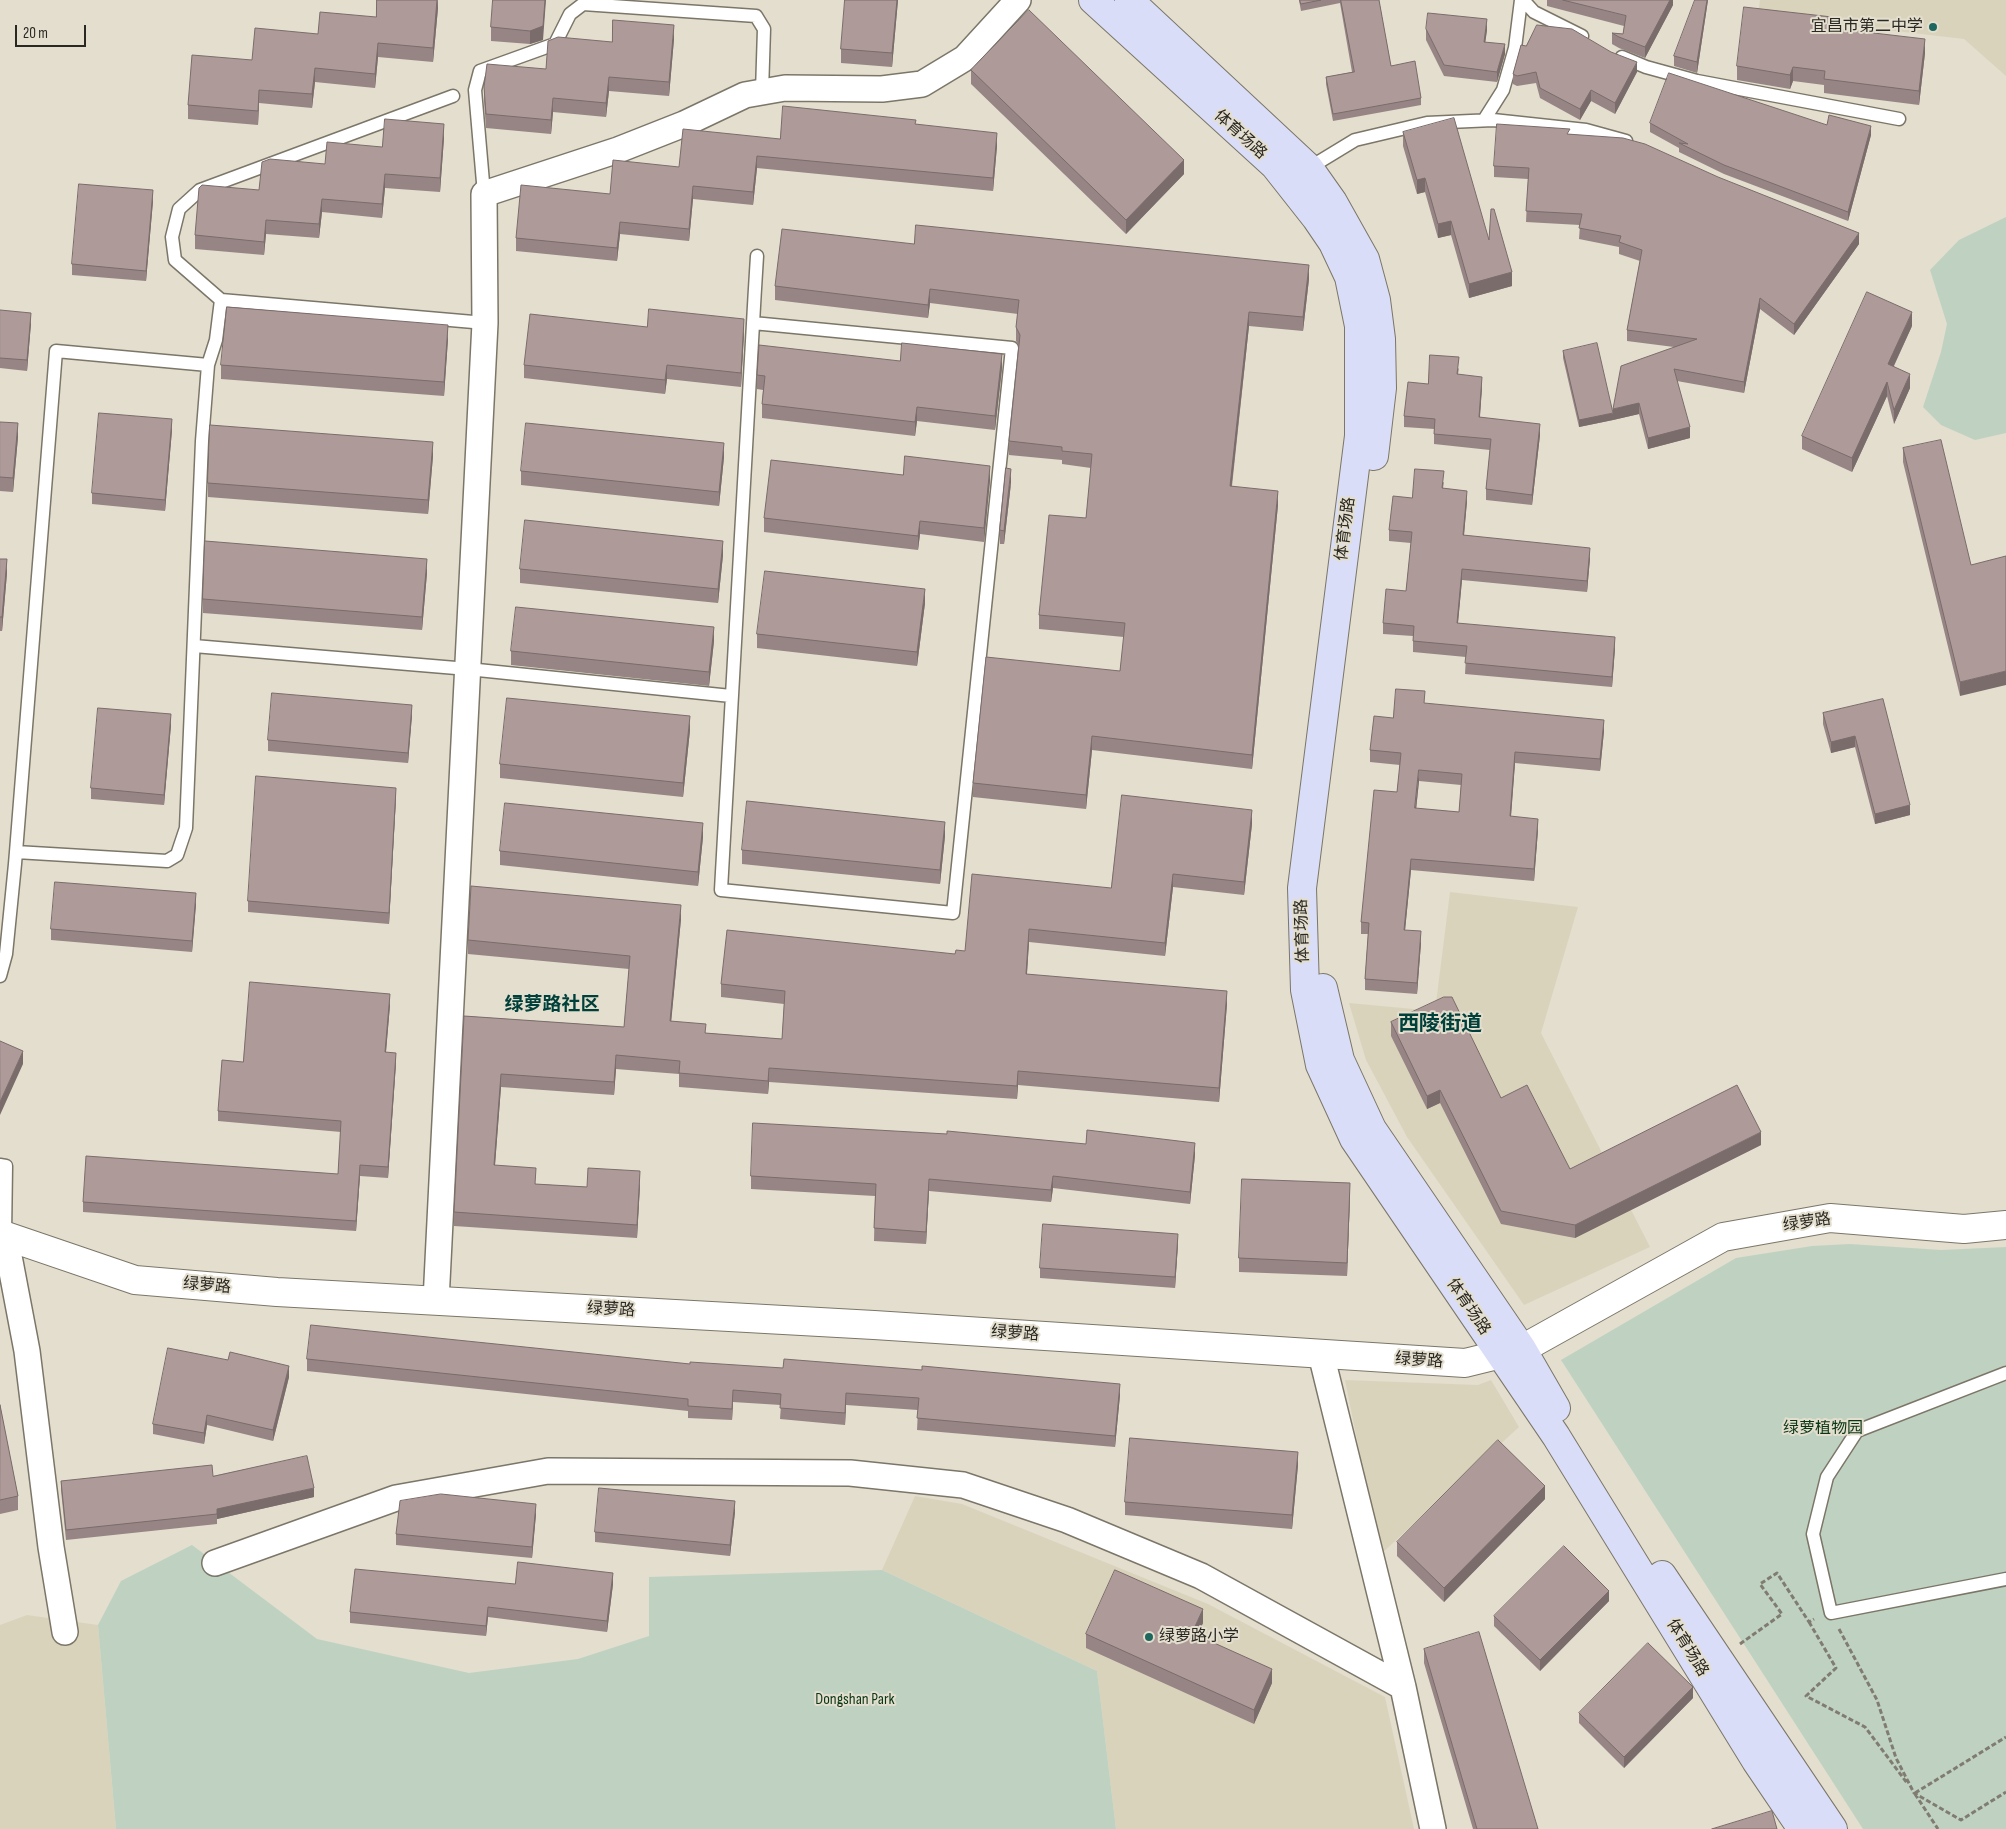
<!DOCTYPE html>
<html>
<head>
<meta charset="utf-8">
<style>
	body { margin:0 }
	#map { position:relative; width:2006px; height:1829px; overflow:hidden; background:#e3dece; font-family:"Sofia Sans Condensed",sans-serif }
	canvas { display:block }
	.scale { position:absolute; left:15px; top:25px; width:71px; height:22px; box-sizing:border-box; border:2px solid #2a2822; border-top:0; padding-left:6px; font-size:15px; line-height:18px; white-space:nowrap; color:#2a2822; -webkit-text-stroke:4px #e3dece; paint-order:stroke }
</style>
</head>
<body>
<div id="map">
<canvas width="2006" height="1829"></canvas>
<div class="scale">20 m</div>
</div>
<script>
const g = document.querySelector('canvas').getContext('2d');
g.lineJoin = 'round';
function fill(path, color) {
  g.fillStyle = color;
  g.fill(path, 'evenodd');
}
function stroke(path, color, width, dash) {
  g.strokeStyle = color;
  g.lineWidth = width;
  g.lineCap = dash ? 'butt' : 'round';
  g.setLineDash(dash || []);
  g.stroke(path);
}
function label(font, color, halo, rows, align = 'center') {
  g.font = font + ' "Sofia Sans Condensed","Noto Sans SC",sans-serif';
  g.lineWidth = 4;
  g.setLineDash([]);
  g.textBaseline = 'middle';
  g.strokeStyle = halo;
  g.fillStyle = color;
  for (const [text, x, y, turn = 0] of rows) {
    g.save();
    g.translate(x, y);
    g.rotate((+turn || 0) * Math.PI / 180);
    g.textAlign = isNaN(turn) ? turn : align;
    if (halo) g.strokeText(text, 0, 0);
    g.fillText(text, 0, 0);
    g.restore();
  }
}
fill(new Path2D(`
	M1760,0H2006V76L1964,39L1758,15Z
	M1450,892L1578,907L1541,1033L1650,1247L1524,1305L1407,1137L1366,1060L1349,1003L1435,1011Z
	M1345,1380L1478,1385L1491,1380L1519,1427L1380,1555Z
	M915,1496L962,1504L1208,1604L1385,1697L1414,1829H1116L1097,1671L882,1570Z
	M27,1615L98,1625L116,1829H0V1625Z`), '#dad3bc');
fill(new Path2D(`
	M2006,217V433L1975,440L1941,425L1923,407L1941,352L1947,324L1930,270L1959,240Z
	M1850,1244L1941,1250L2006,1247V1829H1863L1561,1360L1736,1258L1812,1246Z
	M192,1545L317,1639L469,1673L578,1659L649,1636V1577L882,1570L1097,1671L1116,1829H116L98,1625L121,1581Z`), '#bfd2c1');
const service = new Path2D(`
	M1523,0L1534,12L1582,36
	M1622,57L1646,67L1697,81L1899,119
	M1484,120L1503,90L1515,48L1521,0
	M1309,168L1355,140L1427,123L1493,120L1586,130L1626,141
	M484,194L475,90L480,71L555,44L570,14L583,4L756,16L764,29L762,92
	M221,300L485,323
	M753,323L1012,348L953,913L721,890C732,678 744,467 757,256
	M208,365L216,340L221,300L175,260L172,237L179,209L200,190L453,96
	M194,646L468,669L731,696
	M0,976L6,954L15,864L16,852L56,351L208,365L202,441L186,828L177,855L167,861L16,852
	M0,1165L6,1166L5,1235
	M2006,1373L1857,1431L1827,1477L1813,1534L1831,1613L2006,1579`);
const minor = new Path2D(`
	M5,1235L27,1351L51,1547L65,1632
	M436,1301L485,323L484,194L618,150L684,124L745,95L785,88L882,89L922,84L965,58L1018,0
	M1321,1354L1403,1687L1433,1829
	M215,1563L396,1498L548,1471L850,1473L963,1485L1067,1520L1201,1576L1403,1687`);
const tertiary = new Path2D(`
	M0,1234L135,1280L277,1292L874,1325L1465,1363L1522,1349L1723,1237L1830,1218L1964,1229L2006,1225`);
const secondary = new Path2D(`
	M1093,0L1275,166L1316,218L1333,243L1349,277L1359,326V436L1302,888L1305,990L1320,1065L1354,1139L1556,1436L1756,1761L1802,1829
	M1129,0L1309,168L1333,202L1365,259L1376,300L1381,339L1382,388L1374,456
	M1323,988L1340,1060L1372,1129L1522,1349L1556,1408
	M1662,1575L1833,1829`);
stroke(service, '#7b7668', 15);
stroke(minor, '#7b7668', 28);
stroke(tertiary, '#7b7668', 30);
stroke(secondary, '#7b7668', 30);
stroke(new Path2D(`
	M1809,1622L1836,1668L1806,1696L1865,1727L1907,1783
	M1839,1629L1877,1700L1896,1758L1914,1793L1961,1820L2006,1792
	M1740,1644L1782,1614L1760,1584L1777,1573L1809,1622L1814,1619
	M1915,1793L2006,1737
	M1915,1794L1938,1829`), '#807c72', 3, [5, 2.5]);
stroke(service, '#fff', 12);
stroke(minor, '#fff', 25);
stroke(tertiary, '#fff', 28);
stroke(secondary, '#d9ddf7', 28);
fill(new Path2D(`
	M438,0V8L433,62L378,57L375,88L315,82L312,108L259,103L258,125L188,119V105L252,60L318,34Z
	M493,0L543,40L530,44L491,41V27Z
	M845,0H898L892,67L841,63V49Z
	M1299,0H1379L1391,66L1421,98V105L1333,121L1326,84V77L1352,72L1340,3L1301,11Z
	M1547,0H1673V5L1645,58L1619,48L1612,44V33L1623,34L1624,26L1547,6Z
	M1708,0L1697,73L1674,66V56Z
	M1832,28L1925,53L1919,105L1824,93V85L1793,81L1790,89L1737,80V66Z
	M1426,29L1487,30L1485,42L1505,54L1497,82L1444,76L1426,40Z
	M674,39L669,96L609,91L606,117L553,112L551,134L486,128L484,101V87L546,69L612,42Z
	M1521,45L1637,72L1615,114L1591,101L1580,120L1540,98L1536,83L1517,86L1513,84V74Z
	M971,70L1184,174L1126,234L971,84Z
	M1650,123L1827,125L1871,135L1848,221L1724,174L1679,152V148L1650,132Z
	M916,124L997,146L993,191L757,168L753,205L693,199L689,241L620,234L617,261L516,251V238L610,194L679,167L780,139Z
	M1403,132L1489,240L1512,286L1469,298L1451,235L1438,238L1425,192L1417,194L1403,146Z
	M1570,134L1859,244L1794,335L1760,309L1744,393L1677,381L1690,438L1648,449L1639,414L1613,420L1674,347L1627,341V330L1640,261L1619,254V247L1579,239L1580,225L1526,222L1528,179L1494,177V166Z
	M444,138L440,192L385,188L382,218L322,212L319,238L266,234L264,255L195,249V235L259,190L325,164L382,147Z
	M153,201L146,281L72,275V264Z
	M914,244L1309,279L1303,331L1249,326L1232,486L1278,505L1252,769L1092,750L1086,809L973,797V783L1120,671L1124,637L1039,629V615L1086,518L1091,468L1062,464V460L1009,455V441L1019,346L1016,341V327L1018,314L930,303L928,318L775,300V286Z
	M0,310L31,323L27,371L0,368Z
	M1912,326L1894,366L1910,388L1894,424L1887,396L1852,472L1802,449V436Z
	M647,327L744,333L741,387L667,379L665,394L524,378V365Z
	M448,339L444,396L221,379V365Z
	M1563,351L1613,420L1579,427L1563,358Z
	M900,361L1002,368L995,430L917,421L915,436L762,418V404L763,390L757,389V375Z
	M1459,368L1458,374L1482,387L1480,417L1540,435L1532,505L1486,500V489L1490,450L1434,444V429L1404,427V416Z
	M0,422L18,437L13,492L0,491Z
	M172,430L165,511L92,504V493Z
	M1903,448L1971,565L1960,696L1903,462Z
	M433,456L428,514L208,497V483Z
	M724,457L719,506L521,485V471Z
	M903,475L990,480L984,542L920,534L918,550L764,532V518Z
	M1444,482L1443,488L1467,501L1464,535L1590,558L1587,592L1462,580L1458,623L1615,648L1612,687L1465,674L1466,657L1413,652V636L1383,634V623L1406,591L1411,543L1389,541V530L1412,498Z
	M1011,483L1004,544H1000V530Z
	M723,555L718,603L520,583V569Z
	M0,559L7,573L2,631H0Z
	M427,573L422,630L203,613V599Z
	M925,603L917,666L757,648V634Z
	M714,641L709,686L511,665V651Z
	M1883,699L1910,815L1875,824L1855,747L1831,753L1823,724V713Z
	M1425,704L1604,731L1600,771L1515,763L1511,817L1538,830L1534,881L1411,870L1405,930L1421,943L1417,994L1365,990V979L1368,934H1361V922L1397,792L1400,765L1370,762V750L1393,718ZM1419,781L1461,785L1459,812L1416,809Z
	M412,715L408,763L268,751V740Z
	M171,725L164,805L91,799V788Z
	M690,730L683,797L500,778V764Z
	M396,798L389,924L248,912V901Z
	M1252,824L1244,895L1173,887L1165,956L1029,942L1027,974L1227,1004L1219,1102L1018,1085L1017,1099L769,1082L768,1094L679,1087V1074L616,1069L614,1095L501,1087L495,1165L536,1184L587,1187L640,1185L637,1238L454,1226V1212L464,1016L624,1027L629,969L468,954V940L681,919L671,1021L706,1033L782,1039L784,1004L721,997V984L955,954L965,951L1111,888Z
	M945,836L940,884L742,864V850Z
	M703,837L698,886L500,865V851Z
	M196,904L192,952L51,940V929Z
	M390,1005L386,1052L396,1063L388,1178L360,1176L356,1231L83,1212V1202L338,1174L341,1132L218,1121V1111L243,1062Z
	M1391,1022L1501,1098L1570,1169L1761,1145L1575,1238L1501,1224L1440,1103L1427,1109L1391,1036Z
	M1195,1155L1190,1204L1053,1188L1051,1202L929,1191L926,1244L874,1241L875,1196L751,1189V1176Z
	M1350,1197L1347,1276L1239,1272V1258Z
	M1178,1244L1175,1288L1040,1278V1268Z
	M307,1359L690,1364L1120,1395L1115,1447L917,1430L918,1410L846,1405L845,1425L780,1419L781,1405L733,1402L732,1420L688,1418V1411L307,1371Z
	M228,1360L289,1377L273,1441L207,1425L204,1444L153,1434V1424Z
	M0,1405L18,1496V1510L0,1514Z
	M1298,1465L1292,1529L1125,1515V1502Z
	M213,1476L314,1497L217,1519V1524L66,1540L61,1490V1481Z
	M1545,1499L1444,1602L1397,1556V1542Z
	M735,1512L730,1556L595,1542V1532Z
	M536,1514L532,1558L396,1545V1534Z
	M613,1584L607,1632L488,1617L486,1636L350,1623V1612Z
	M1609,1601L1540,1671L1494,1626V1616Z
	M1203,1623L1197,1635L1272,1683L1254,1724L1086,1648V1634Z
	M1424,1649L1538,1829H1473L1424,1663Z
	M1693,1698L1624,1768L1579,1723V1713Z`), '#968584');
fill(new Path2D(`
	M437,0L438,8L433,62V48Z
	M545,0H546L543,40L530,44V31Z
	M897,0H898L892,67V53Z
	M1670,0H1673V5L1645,58V47Z
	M1707,0H1708L1697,73V62Z
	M1487,19V30L1484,52V42Z
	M674,25V39L669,96V82Z
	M1925,39V53L1919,105V91Z
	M378,43V57L375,88V74Z
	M1505,44V54L1497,82V72Z
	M1637,62V72L1615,114V103Z
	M1793,67V81L1790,89V75Z
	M315,68V82L312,108V94Z
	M609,77V91L606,117V103Z
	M259,90V103L258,125V111Z
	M1591,90V101L1580,120V109Z
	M553,98V112L551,134V120Z
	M444,124V138L440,192V178Z
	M1871,126V135L1848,221V212Z
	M997,133V146L993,191V178Z
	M757,156V168L753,205V192Z
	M1184,160V174L1126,234V220Z
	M385,174V188L382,218V204Z
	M1425,178V192L1417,194V180Z
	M693,186V199L689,241V229Z
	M153,190V201L146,281V271Z
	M322,199V212L319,238V224Z
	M266,220V234L264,255V242Z
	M1451,221V235L1438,238V224Z
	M620,222V234L617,261V248Z
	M1859,233V244L1794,335V324Z
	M1309,265V279L1303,331V317Z
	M1512,272V286L1469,298V284Z
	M930,289V303L928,318V305Z
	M1760,298V309L1744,393V382Z
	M1249,312V326L1230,500V486Z
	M1912,312V326L1888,378V364Z
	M31,313V323L27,371V360Z
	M744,319V333L741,387V373Z
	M448,325V339L444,396V382Z
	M1002,354V368L995,430V416Z
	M667,365V379L665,394V380Z
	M1910,374V388L1894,424V410Z
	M1482,377V387L1479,428V417Z
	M1887,382V396L1852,472V458Z
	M1639,403V414L1613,420V409Z
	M917,407V421L915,436V422Z
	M1613,413V420L1579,427V420Z
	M172,419V430L165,511V500Z
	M18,423V437L13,492V478Z
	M1540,424V435L1532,505V495Z
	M1690,427V438L1648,449V438Z
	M433,442V456L428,514V500Z
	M724,443V457L719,506V492Z
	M990,466V480L984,542V528Z
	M1011,469V483L1004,544V531Z
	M1278,491V505L1252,769V755Z
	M1467,491V501L1463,546V535Z
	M920,521V534L918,550V536Z
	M723,541V555L718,603V589Z
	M1590,548V558L1587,592V581Z
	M7,559V573L2,631V617Z
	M427,559V573L422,630V617Z
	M1462,569V580L1457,633V623Z
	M925,589V603L917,666V652Z
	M714,627V641L709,686V672Z
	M1615,637V648L1612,687V677Z
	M2006,671V685L1960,696V682Z
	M412,705V715L408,763V753Z
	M171,714V725L164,805V795Z
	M690,716V730L683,797V783Z
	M1604,720V731L1600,771V759Z
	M1092,736V750L1086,809V795Z
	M1855,736V747L1831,753V742Z
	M1515,752V763L1510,828V816Z
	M1419,770V781L1415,820V808Z
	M396,788V798L389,924V913Z
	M1910,805V815L1875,824V814Z
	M1252,810V824L1244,895V882Z
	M1538,819V830L1534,881V869Z
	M945,822V836L940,884V870Z
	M703,823V837L698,886V872Z
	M1411,859V870L1404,941V930Z
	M1173,874V887L1165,956V943Z
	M196,893V904L192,952V941Z
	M681,905V919L670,1034V1021Z
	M1029,929V942L1026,987V974Z
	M1421,931V943L1417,994V983Z
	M1227,991V1004L1219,1102V1088Z
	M390,994V1005L385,1063V1052Z
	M23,1051V1064L0,1115V1102Z
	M396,1053V1063L388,1178V1167Z
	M616,1055V1069L614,1095V1082Z
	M769,1068V1082L768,1094V1081Z
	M1018,1071V1085L1017,1099V1086Z
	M501,1074V1087L494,1178V1165Z
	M1440,1090V1103L1427,1109V1096Z
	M1761,1132V1145L1575,1238V1225Z
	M1195,1143V1155L1190,1204V1192Z
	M360,1165V1176L356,1231V1221Z
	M640,1171V1185L637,1238V1225Z
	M1053,1176V1188L1051,1202V1190Z
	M929,1179V1191L926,1244V1232Z
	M1350,1183V1197L1347,1276V1263Z
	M1178,1234V1244L1175,1288V1277Z
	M289,1366V1377L273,1441V1430Z
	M1120,1384V1395L1115,1447V1436Z
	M733,1390V1402L732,1420V1409Z
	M846,1393V1405L845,1425V1413Z
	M207,1415V1425L204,1444V1433Z
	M1298,1452V1465L1292,1529V1515Z
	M1545,1486V1499L1444,1602V1588Z
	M314,1488V1497L217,1519V1509Z
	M735,1501V1512L730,1556V1545Z
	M536,1504V1514L532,1558V1547Z
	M613,1573V1584L607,1632V1621Z
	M1609,1591V1601L1540,1671V1660Z
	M488,1607V1617L486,1636V1626Z
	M1203,1609V1623L1192,1647V1633Z
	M1272,1669V1683L1254,1724V1710Z
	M1693,1687V1698L1624,1768V1757Z`), '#7a6c6b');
const building = new Path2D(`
	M377,0H437L433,48L378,43L375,74L315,68L312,94L259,90L258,111L188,105L192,55L252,60L255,28L318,34L320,12L376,17Z
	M493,0H545L543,26L530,31L491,27Z
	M845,0H897L892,53L841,49Z
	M1300,0H1321L1301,4Z
	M1341,0H1379L1391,66L1415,61L1421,98L1333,114L1326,77L1354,72Z
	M1563,0H1670L1645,47L1619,37L1612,33L1623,34L1626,16Z
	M1695,0H1707L1697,62L1674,56Z
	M1744,7L1832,17L1831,28L1925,39L1919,91L1824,79L1825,71L1793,67L1790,75L1737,66Z
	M1029,10L1184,160L1126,220L971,70Z
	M1428,13L1487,19L1484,42L1505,44L1497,72L1444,65L1426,29Z
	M613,20L674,25L669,82L609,77L606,103L553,98L551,120L486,114L484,87L487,64L546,69L548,41L558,37L612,42Z
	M1537,25L1572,29L1611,52L1637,62L1615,103L1591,90L1580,109L1540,88L1536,72L1517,76L1513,74L1521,45L1526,46Z
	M1669,73L1827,125L1829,115L1871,126L1848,212L1724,165L1679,143L1688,144L1650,123Z
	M783,106L916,120L915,124L997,133L993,178L757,156L753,192L693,186L689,229L620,222L617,248L516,238L521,185L610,194L613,160L679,167L683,129L780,139Z
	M1454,118L1489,240L1491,209H1494L1512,272L1469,284L1451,221L1438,224L1425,178L1417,180L1403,132Z
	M385,119L444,124L440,178L385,174L382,204L322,199L319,224L266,220L264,242L195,235L199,188L202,185L259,190L262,162L270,159L325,164L327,142L382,147Z
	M1497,124L1570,129L1567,134L1623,138L1645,144L1718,177L1859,233L1794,324L1760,298L1744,382L1674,369L1690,427L1648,438L1639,403L1613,409L1621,366L1697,339L1627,330L1642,250L1619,242L1621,236L1579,228L1582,214L1526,211L1529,168L1494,166Z
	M79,184L153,190L146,271L72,264Z
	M916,225L1309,265L1303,317L1249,312L1230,486L1278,491L1252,755L1092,736L1086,795L973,783L986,657L1120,671L1125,623L1039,615L1049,515L1086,518L1092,454L1062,451V447L1009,441L1020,335L1016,327L1019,300L930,289L928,305L775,286L782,229L914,244Z
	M1867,292L1912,312L1888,364L1910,374L1894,410L1887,382L1852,458L1802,436Z
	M227,307L448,325L444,382L221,365Z
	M649,309L744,319L741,373L667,365L665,380L524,365L530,314L647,327Z
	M0,310L31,313L27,360L0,358Z
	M902,343L1002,354L995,416L917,407L915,422L762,404L765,376L757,375L759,345L900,361Z
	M1597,343L1613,413L1579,420L1563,351Z
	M1430,355L1459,357L1457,374L1482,377L1479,417L1540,424L1532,495L1486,489L1491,439L1434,434L1435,419L1404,416L1408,382L1428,384Z
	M99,413L172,419L165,500L92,493Z
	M0,422L18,423L13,478L0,477Z
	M526,423L724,443L719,492L521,471Z
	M210,425L433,442L428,500L208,483Z
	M1941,440L1971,565L2006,556V671L1960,682L1903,448Z
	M905,456L990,466L984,528L920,521L918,536L764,518L771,460L903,475Z
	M1006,468L1011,469L1004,531L1000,530Z
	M1415,469L1444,471L1442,488L1467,491L1463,535L1590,548L1587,581L1462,569L1457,623L1615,637L1612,677L1465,663L1467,646L1413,641L1414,626L1383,623L1386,589L1406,591L1412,532L1389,530L1393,496L1412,498Z
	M525,520L723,541L718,589L520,569Z
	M205,541L427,559L422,617L203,599Z
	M0,559H7L2,617H0Z
	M765,571L925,589L917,652L757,634Z
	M516,607L714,627L709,672L511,651Z
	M1396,689L1425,691L1424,703L1604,720L1600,759L1515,752L1510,816L1538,819L1534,869L1411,859L1404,930L1421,931L1417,983L1365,979L1369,923L1361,922L1374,790L1397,792L1401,753L1370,750L1374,716L1393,718ZM1419,770L1462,774L1459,812L1415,808Z
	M272,693L412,705L408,753L268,740Z
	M507,698L690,716L683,783L500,764Z
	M1883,699L1910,805L1875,814L1855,736L1831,742L1823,713Z
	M98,708L171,714L164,795L91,788Z
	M256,776L396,788L389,913L248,901Z
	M1122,795L1252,810L1244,882L1173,874L1165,943L1029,929L1026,974L1227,991L1219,1088L1018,1071L1017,1086L769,1068L768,1081L679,1073L680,1061L616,1055L614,1082L501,1074L494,1165L536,1168L535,1184L587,1187L588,1168L640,1171L637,1225L454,1212L464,1016L624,1027L630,956L468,940L471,886L681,905L670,1021L706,1024L705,1033L782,1039L785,991L721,984L727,930L955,954L956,950L965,951L972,874L1111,888Z
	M747,801L945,822L940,870L742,850Z
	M505,803L703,823L698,872L500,851Z
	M55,882L196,893L192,941L51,929Z
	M250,982L390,994L385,1052L396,1053L388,1167L360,1165L356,1221L83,1202L86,1156L338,1174L341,1121L218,1111L222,1060L243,1062Z
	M1444,997H1452L1501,1098L1527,1085L1570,1169L1737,1085L1761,1132L1575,1225L1501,1211L1440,1090L1427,1096L1391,1022Z
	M0,1041L23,1051L0,1102Z
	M753,1123L947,1134V1131L1086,1144L1087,1130L1195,1143L1190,1192L1053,1176L1051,1190L929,1179L926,1232L874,1228L876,1184L751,1176Z
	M1242,1179L1350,1183L1347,1263L1239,1258Z
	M1043,1224L1178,1234L1175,1277L1040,1268Z
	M311,1325L690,1364V1362L783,1368L784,1359L922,1370V1366L1120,1384L1115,1436L917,1418L919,1398L846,1393L845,1413L780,1408L781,1394L733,1390L732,1409L688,1406V1399L307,1359Z
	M168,1348L228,1360L230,1352L289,1366L273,1430L207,1415L204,1433L153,1424Z
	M0,1405L18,1496L0,1500Z
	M1130,1438L1298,1452L1292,1515L1125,1502Z
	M1498,1440L1545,1486L1444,1588L1397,1542Z
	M307,1456L314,1488L217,1509V1514L66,1530L61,1481L212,1465L213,1476Z
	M599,1488L735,1501L730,1545L595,1532Z
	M441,1494L536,1504L532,1547L396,1534L400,1501Z
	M1564,1546L1609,1591L1540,1660L1494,1616Z
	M518,1562L613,1573L607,1621L488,1607L486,1626L350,1612L355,1569L515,1584Z
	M1115,1570L1203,1609L1192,1633L1272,1669L1254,1710L1086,1634Z
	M1479,1632L1538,1829H1477L1424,1649Z
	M1648,1643L1693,1687L1624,1757L1579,1713Z
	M1772,1811L1777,1829H1712Z`);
fill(building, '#ae9b99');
stroke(building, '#7a6c6b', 1);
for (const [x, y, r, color] of [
	[1933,27,5,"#1e675f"],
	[1149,1637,5,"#1e675f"]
]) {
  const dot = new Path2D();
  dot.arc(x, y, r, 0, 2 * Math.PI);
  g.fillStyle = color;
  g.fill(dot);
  stroke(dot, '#e3dece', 2);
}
label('16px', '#2a2822', '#e3dece', [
	["宜昌市第二中学",1923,27],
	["绿萝路小学",1159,1637,"left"]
], 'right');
label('16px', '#2a2822', '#e3dece', [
	["体育场路",1240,135,42],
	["体育场路",1346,529,-83],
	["体育场路",1303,931,-92],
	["绿萝路",1807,1223,-8],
	["绿萝路",207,1286,5],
	["体育场路",1468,1307,56],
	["绿萝路",611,1310,3],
	["绿萝路",1015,1334,4],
	["绿萝路",1419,1361,4],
	["体育场路",1687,1648,58]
]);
label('16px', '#093615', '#e3dece', [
	["绿萝植物园",1823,1429],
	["Dongshan Park",855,1700]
]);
label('bold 19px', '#00403a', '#e3dece', [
	["绿萝路社区",552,1005]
]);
label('bold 21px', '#00403a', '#e3dece', [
	["西陵街道",1440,1025]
]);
</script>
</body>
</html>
